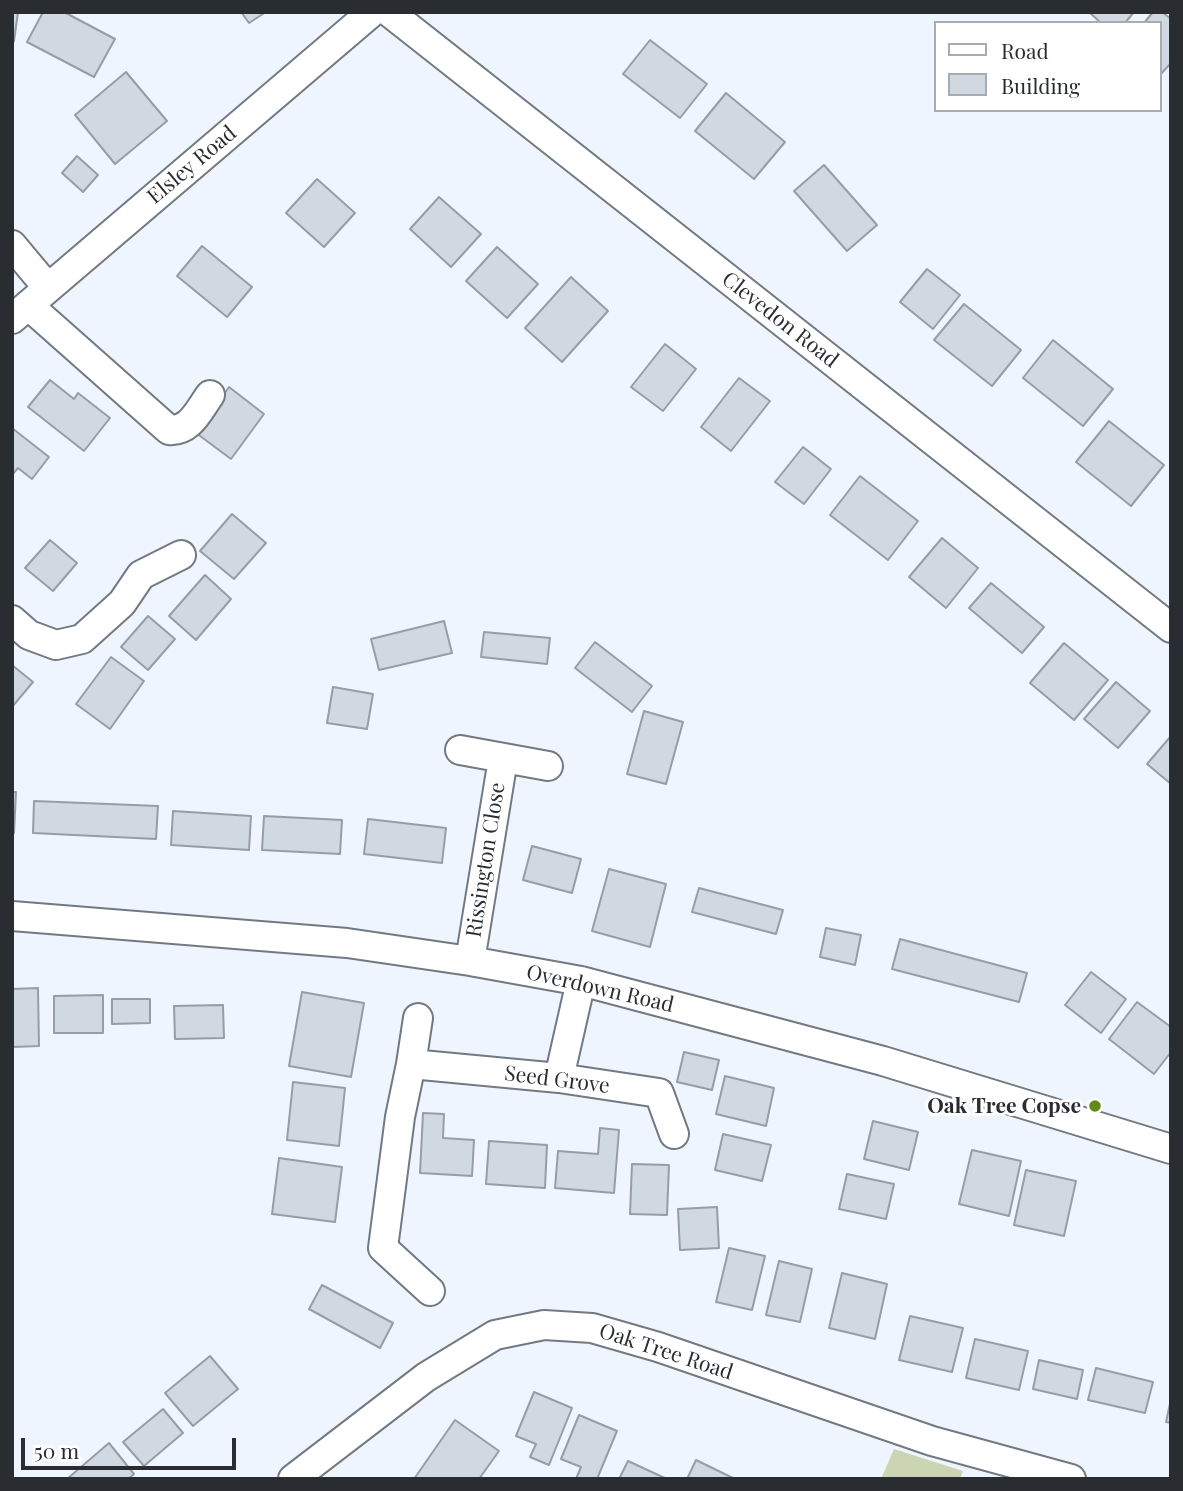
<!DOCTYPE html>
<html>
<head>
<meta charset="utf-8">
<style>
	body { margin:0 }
	#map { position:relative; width:1183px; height:1491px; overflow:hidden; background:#eef5fe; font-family:"Playfair Display",serif }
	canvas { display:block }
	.frame { position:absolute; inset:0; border:14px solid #292c30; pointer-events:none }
	.legend { position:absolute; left:934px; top:21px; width:228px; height:91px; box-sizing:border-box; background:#fff; border:2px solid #a9abac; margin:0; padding:9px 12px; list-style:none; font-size:21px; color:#292c30 }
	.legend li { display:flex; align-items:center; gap:14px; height:35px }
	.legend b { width:35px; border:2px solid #a9abac }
	.scale { position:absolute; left:21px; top:1438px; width:215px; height:32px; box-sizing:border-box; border:4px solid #292c30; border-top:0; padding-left:9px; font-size:21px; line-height:24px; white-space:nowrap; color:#292c30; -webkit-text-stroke:5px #fff; paint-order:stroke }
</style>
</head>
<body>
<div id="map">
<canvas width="1183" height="1491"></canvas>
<div class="frame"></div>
<ul class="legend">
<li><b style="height:9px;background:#fff"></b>Road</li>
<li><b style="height:19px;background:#d0d8e1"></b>Building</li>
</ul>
<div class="scale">50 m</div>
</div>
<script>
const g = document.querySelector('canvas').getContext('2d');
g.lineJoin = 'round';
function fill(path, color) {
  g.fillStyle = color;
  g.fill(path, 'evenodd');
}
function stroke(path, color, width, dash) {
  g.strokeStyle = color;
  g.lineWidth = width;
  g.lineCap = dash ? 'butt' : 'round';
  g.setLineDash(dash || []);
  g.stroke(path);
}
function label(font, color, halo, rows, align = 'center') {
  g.font = font + ' "Playfair Display",serif';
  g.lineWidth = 6;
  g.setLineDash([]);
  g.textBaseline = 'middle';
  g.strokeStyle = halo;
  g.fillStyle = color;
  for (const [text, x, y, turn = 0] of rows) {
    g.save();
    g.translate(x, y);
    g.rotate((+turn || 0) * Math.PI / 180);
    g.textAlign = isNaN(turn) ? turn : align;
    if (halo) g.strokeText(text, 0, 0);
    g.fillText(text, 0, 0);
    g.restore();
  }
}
fill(new Path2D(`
	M894,1449L963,1471L960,1479H881Z`), '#cbd5b4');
const building = new Path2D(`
	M12,12H18L14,41H12Z
	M43,12H64L115,39L94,77L27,42Z
	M241,12H266L249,23Z
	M1089,12H1134L1125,23H1101Z
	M1153,12H1162L1171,19V63L1160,75V23H1144Z
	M650,40L707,84L680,118L623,74Z
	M126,72L167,121L115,164L75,115Z
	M726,93L785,142L754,179L695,131Z
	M77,156L98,175L83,192L62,173Z
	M824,165L877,225L847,251L794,191Z
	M317,179L355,213L324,247L286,213Z
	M439,197L481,234L451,267L410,229Z
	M202,246L252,287L227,317L177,276Z
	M497,247L538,284L507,318L466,281Z
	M927,269L960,295L933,329L900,302Z
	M571,277L608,311L562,362L525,328Z
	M964,304L1021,350L992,386L934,340Z
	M1053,340L1113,389L1083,426L1023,378Z
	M665,344L696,369L663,411L631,387Z
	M739,378L770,401L731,451L701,427Z
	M50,380L74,399L78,393L110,418L84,451L28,407Z
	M229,387L264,414L231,459L196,433Z
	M1109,421L1164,465L1131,506L1076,462Z
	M12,428L49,457L32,479L18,468L12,475Z
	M803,447L831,469L804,504L775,482Z
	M860,476L918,521L888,560L830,515Z
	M232,514L266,543L234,579L200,551Z
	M942,538L978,568L946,608L909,577Z
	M50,540L77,563L53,591L25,568Z
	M205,575L231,599L196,640L169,616Z
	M991,583L1044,627L1022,653L969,608Z
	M148,616L175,639L148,670L121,647Z
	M444,621L452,653L379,670L371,639Z
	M484,632L550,638L547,664L481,657Z
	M595,642L652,686L632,712L575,668Z
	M1064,643L1108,680L1074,720L1030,683Z
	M111,657L144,681L110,729L76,704Z
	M12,665L33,682L12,707Z
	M1116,682L1150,711L1118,748L1084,719Z
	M333,687L373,694L367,729L327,723Z
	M644,711L683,722L666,784L627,774Z
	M1171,736V784L1147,764Z
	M12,792H16L14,833H12Z
	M34,801L158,806L156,839L33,833Z
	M173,811L251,816L249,850L171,845Z
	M264,816L342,820L340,854L262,850Z
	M368,819L446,828L442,863L364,854Z
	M532,846L581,859L572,893L523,880Z
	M609,869L666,884L650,947L592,931Z
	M699,888L783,910L776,934L692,912Z
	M826,928L861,935L855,965L820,957Z
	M900,939L1027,973L1019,1002L892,969Z
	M1091,972L1126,999L1101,1033L1065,1005Z
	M38,988L39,1046L12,1047V989Z
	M302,992L364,1003L351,1077L289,1066Z
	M103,995V1033H54V996Z
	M112,999H150V1023L112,1024Z
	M1137,1002L1171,1027V1052L1154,1074L1109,1039Z
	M223,1005L224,1038L175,1039L174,1006Z
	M684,1052L719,1060L712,1090L677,1082Z
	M725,1076L774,1088L766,1126L716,1114Z
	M293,1082L345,1088L339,1146L287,1140Z
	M423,1113L444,1114L443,1138L474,1140L472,1176L420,1173Z
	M873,1121L918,1132L909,1170L864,1159Z
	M600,1128L619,1130L614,1193L555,1188L558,1151L598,1154Z
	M723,1134L771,1145L762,1181L715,1170Z
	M489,1141L547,1145L545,1188L486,1184Z
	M972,1150L1021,1161L1009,1216L959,1204Z
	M279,1158L342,1167L335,1222L272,1214Z
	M632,1164L669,1165L667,1215L630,1214Z
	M1026,1170L1076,1181L1064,1236L1014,1225Z
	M847,1174L894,1184L886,1219L839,1209Z
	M717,1207L719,1248L680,1250L678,1209Z
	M729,1248L765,1256L752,1310L716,1302Z
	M779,1261L812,1269L800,1322L766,1315Z
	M842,1273L887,1284L875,1339L829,1328Z
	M322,1285L393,1323L380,1348L309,1309Z
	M910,1316L963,1328L952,1372L899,1360Z
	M975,1339L1028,1351L1019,1390L966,1378Z
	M210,1356L238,1389L193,1426L165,1393Z
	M1039,1360L1083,1370L1077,1399L1033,1389Z
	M1096,1368L1153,1382L1145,1413L1088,1400Z
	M534,1392L572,1408L549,1465L530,1457L536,1444L516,1436Z
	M1171,1399V1423L1166,1422Z
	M163,1409L183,1433L144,1466L123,1442Z
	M579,1415L617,1431L597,1479H576L581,1467L561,1459Z
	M455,1420L499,1451L479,1479H414Z
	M109,1443L134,1474L128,1479H67Z
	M696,1460L735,1479H687Z
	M628,1461L667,1479H619Z`);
fill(building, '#d0d8e1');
stroke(building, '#979da6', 2);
const minor = new Path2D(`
	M389,12L1171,628
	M12,245L48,288
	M28,305L169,430C190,432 199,410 210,395
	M12,319L372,12
	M12,620L29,635L56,645L82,639L122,603L141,575L181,555
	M460,750L548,766
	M12,916L347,943L470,961L581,981L883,1061L1171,1149
	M470,961L503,759
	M418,1018L411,1064L400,1117L383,1248L430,1291
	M411,1064L559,1078L659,1093L674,1134
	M559,1078L581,981
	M293,1479L426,1377L495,1335L544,1325L592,1328L658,1347L932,1441L1071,1479`);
stroke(minor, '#737981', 32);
stroke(minor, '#fff', 28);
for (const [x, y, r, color] of [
	[1095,1106,7,"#628a16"]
]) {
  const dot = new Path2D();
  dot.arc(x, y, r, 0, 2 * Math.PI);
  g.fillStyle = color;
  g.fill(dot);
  stroke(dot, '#fff', 2.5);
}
label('21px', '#292c30', '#fff', [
	["Elsley Road",192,165,-40],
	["Clevedon Road",780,320,38],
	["Rissington Close",486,860,-81],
	["Overdown Road",600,989,13],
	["Seed Grove",557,1080,7],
	["Oak Tree Road",666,1352,18]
]);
label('bold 21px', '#292c30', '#fff', [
	["Oak Tree Copse",1081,1106]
], 'right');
</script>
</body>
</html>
